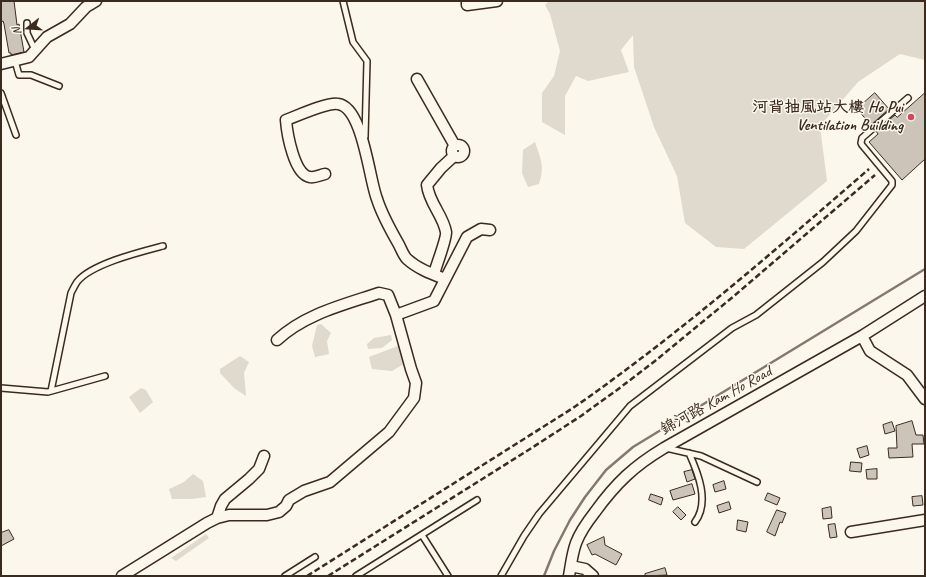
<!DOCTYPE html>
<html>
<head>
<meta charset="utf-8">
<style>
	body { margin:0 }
	#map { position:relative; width:926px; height:577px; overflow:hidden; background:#fbf7ec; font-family:Caveat,sans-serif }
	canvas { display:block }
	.frame { position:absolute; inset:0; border:2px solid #3b2a1e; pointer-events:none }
	.north { position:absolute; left:8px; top:8px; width:40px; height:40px; -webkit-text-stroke:3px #fbf7ec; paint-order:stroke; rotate:253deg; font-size:11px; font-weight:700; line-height:16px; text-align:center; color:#3b2a1e }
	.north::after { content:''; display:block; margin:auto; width:14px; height:18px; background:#3b2a1e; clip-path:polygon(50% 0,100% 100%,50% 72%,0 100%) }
</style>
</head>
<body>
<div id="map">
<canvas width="926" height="577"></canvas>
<div class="frame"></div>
<div class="north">N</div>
</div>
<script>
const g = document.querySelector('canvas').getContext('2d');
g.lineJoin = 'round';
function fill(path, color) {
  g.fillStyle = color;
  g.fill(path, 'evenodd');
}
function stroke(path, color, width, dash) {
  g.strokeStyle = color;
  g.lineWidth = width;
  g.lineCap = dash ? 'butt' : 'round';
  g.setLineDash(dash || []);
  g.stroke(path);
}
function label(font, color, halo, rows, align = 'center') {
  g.font = font + ' Caveat,"LXGW WenKai TC",sans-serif';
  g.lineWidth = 3;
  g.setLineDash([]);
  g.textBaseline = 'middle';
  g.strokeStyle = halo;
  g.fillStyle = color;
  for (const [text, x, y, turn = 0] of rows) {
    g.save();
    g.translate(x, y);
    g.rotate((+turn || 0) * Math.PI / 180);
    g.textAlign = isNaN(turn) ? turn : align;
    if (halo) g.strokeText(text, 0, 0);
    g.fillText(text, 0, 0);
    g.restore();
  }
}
fill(new Path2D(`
	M549,1H925V60L900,54L858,82L820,126L827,181L744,249L716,247L685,223L677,176L654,127L634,67L633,35L621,50L629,72L588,81L576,76L565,96V135L542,122V93L554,76L560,51L550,14L545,5Z
	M535,142C541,160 545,166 539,184L528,187L522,173L523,150Z
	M321,324L331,333L327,341L329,354L315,357L312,346L317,325Z
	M391,335L392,340L382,348L368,349L367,344L374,338Z
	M398,346L404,364L392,371L372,369L369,357Z
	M240,356L249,362L244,373L246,396L234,388L220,373V369Z
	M141,388L146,390L153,402L140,413L129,397Z
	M193,474L203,481L206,497L192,499H172L169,489L184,482Z
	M206,534L209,538L176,561L171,558Z`), '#dfd9ce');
stroke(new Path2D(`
	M544,576L554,551L570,520L585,497L606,470L633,447L925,269`), '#85796d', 2.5);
const building = new Path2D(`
	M1,1H14L17,25L19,24L24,52L11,55V53H9L4,24L3,21L1,22Z
	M875,93L889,109L871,125L857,109Z
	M925,93V159L902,180L869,142L878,134L876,131L895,115L897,117Z
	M912,421L916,435H923L924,444H912L913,457L889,458L888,448H897L896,426Z
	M892,422L895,431L885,434L883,425Z
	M867,446L869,455L860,458L857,449Z
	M851,462L862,463L861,472L850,471Z
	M877,469V479H867L866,470Z
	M692,470L695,479L687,482L684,472Z
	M724,481L726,489L715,492L713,485Z
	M692,484L695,494L673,500L670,491Z
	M768,493L780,498L777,505L765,500Z
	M651,494L663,498L661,505L649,500Z
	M922,496L923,505L913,506L912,497Z
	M729,502L731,509L719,513L717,506Z
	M678,507L686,515L681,520L673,512Z
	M831,507L832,518L823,519L822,509Z
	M777,510L786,513L782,523L780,522L775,536L767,532Z
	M738,520L748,522L746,532L737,530Z
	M835,524L837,537L830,538L828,525Z
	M9,530L14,539L1,546V533Z
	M604,537L605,545L622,554L616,565L595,554L592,555L587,545Z
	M665,568L667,575L645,576V574Z`);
fill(building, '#ccc4b9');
stroke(building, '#3b2a1e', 1);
const lane = new Path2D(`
	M343,1L353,42L367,61L365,137
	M27,23V33L35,50
	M15,61L19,75H31L59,86
	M1,93L16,135
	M1,388L48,392L105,376
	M51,391L71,293C73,289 75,285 77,282C91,264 140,252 163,246
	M666,448L701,456L757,482
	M689,453C698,473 710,502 695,522
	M422,535L448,576
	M285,576L315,557
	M356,576L477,500
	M501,576L524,536L539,514L630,406L732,328L756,315L823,262L856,231L892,185V181L862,145L861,143L862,138L908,98`);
const street = new Path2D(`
	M467,1V5L497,1
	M1,64L29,57L47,37L70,24L86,7L96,1
	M417,79L455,146
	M452 151a6 6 0 1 1 12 0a6 6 0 1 1-12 0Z
	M325,174C320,175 315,178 310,177C294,175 287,133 286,120C297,116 328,102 338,104C363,107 369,179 377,199C382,215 390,229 398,243C401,248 403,255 407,259C418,269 432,274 445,279
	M434,274C436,266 447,238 446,232C443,215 429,203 427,185L441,168L454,156
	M862,336L870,351L907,375L925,399
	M277,340C305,314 343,305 379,293L388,295L396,315
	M217,518L221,506L225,499L249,479L259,469L264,456
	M851,532L925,520
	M571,566L585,569L593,576
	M122,576L207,523L217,518L229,515H267L279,512L286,506L289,500L304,491L330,482L389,432L414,398L416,383L411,369L396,315L434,301L467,237L481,229L490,230
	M569,576C571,565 572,554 576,543C580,532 588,521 595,512C616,483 634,466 664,448L862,336L925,296`);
stroke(lane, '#3b2a1e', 8);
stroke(street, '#3b2a1e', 13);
stroke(lane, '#fbf7ec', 5);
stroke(street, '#fbf7ec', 10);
stroke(new Path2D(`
	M307,576L573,408C678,335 773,252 869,169
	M328,576L530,449L581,416L617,390L655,361L734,296L875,175`), '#3b2a1e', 2.5, [6, 3]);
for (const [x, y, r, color] of [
	[911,117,4,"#d1495b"]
]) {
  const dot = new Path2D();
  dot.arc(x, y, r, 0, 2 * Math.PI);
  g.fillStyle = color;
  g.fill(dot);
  stroke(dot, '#fbf7ec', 1.5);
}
label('bold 16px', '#3b2a1e', '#fbf7ec', [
	["河背抽風站大樓 Ho Pui",903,108],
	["Ventilation Building",903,126]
], 'right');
label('16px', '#3b2a1e', '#fbf7ec', [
	["錦河路 Kam Ho Road",716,401,-29]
]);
</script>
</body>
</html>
